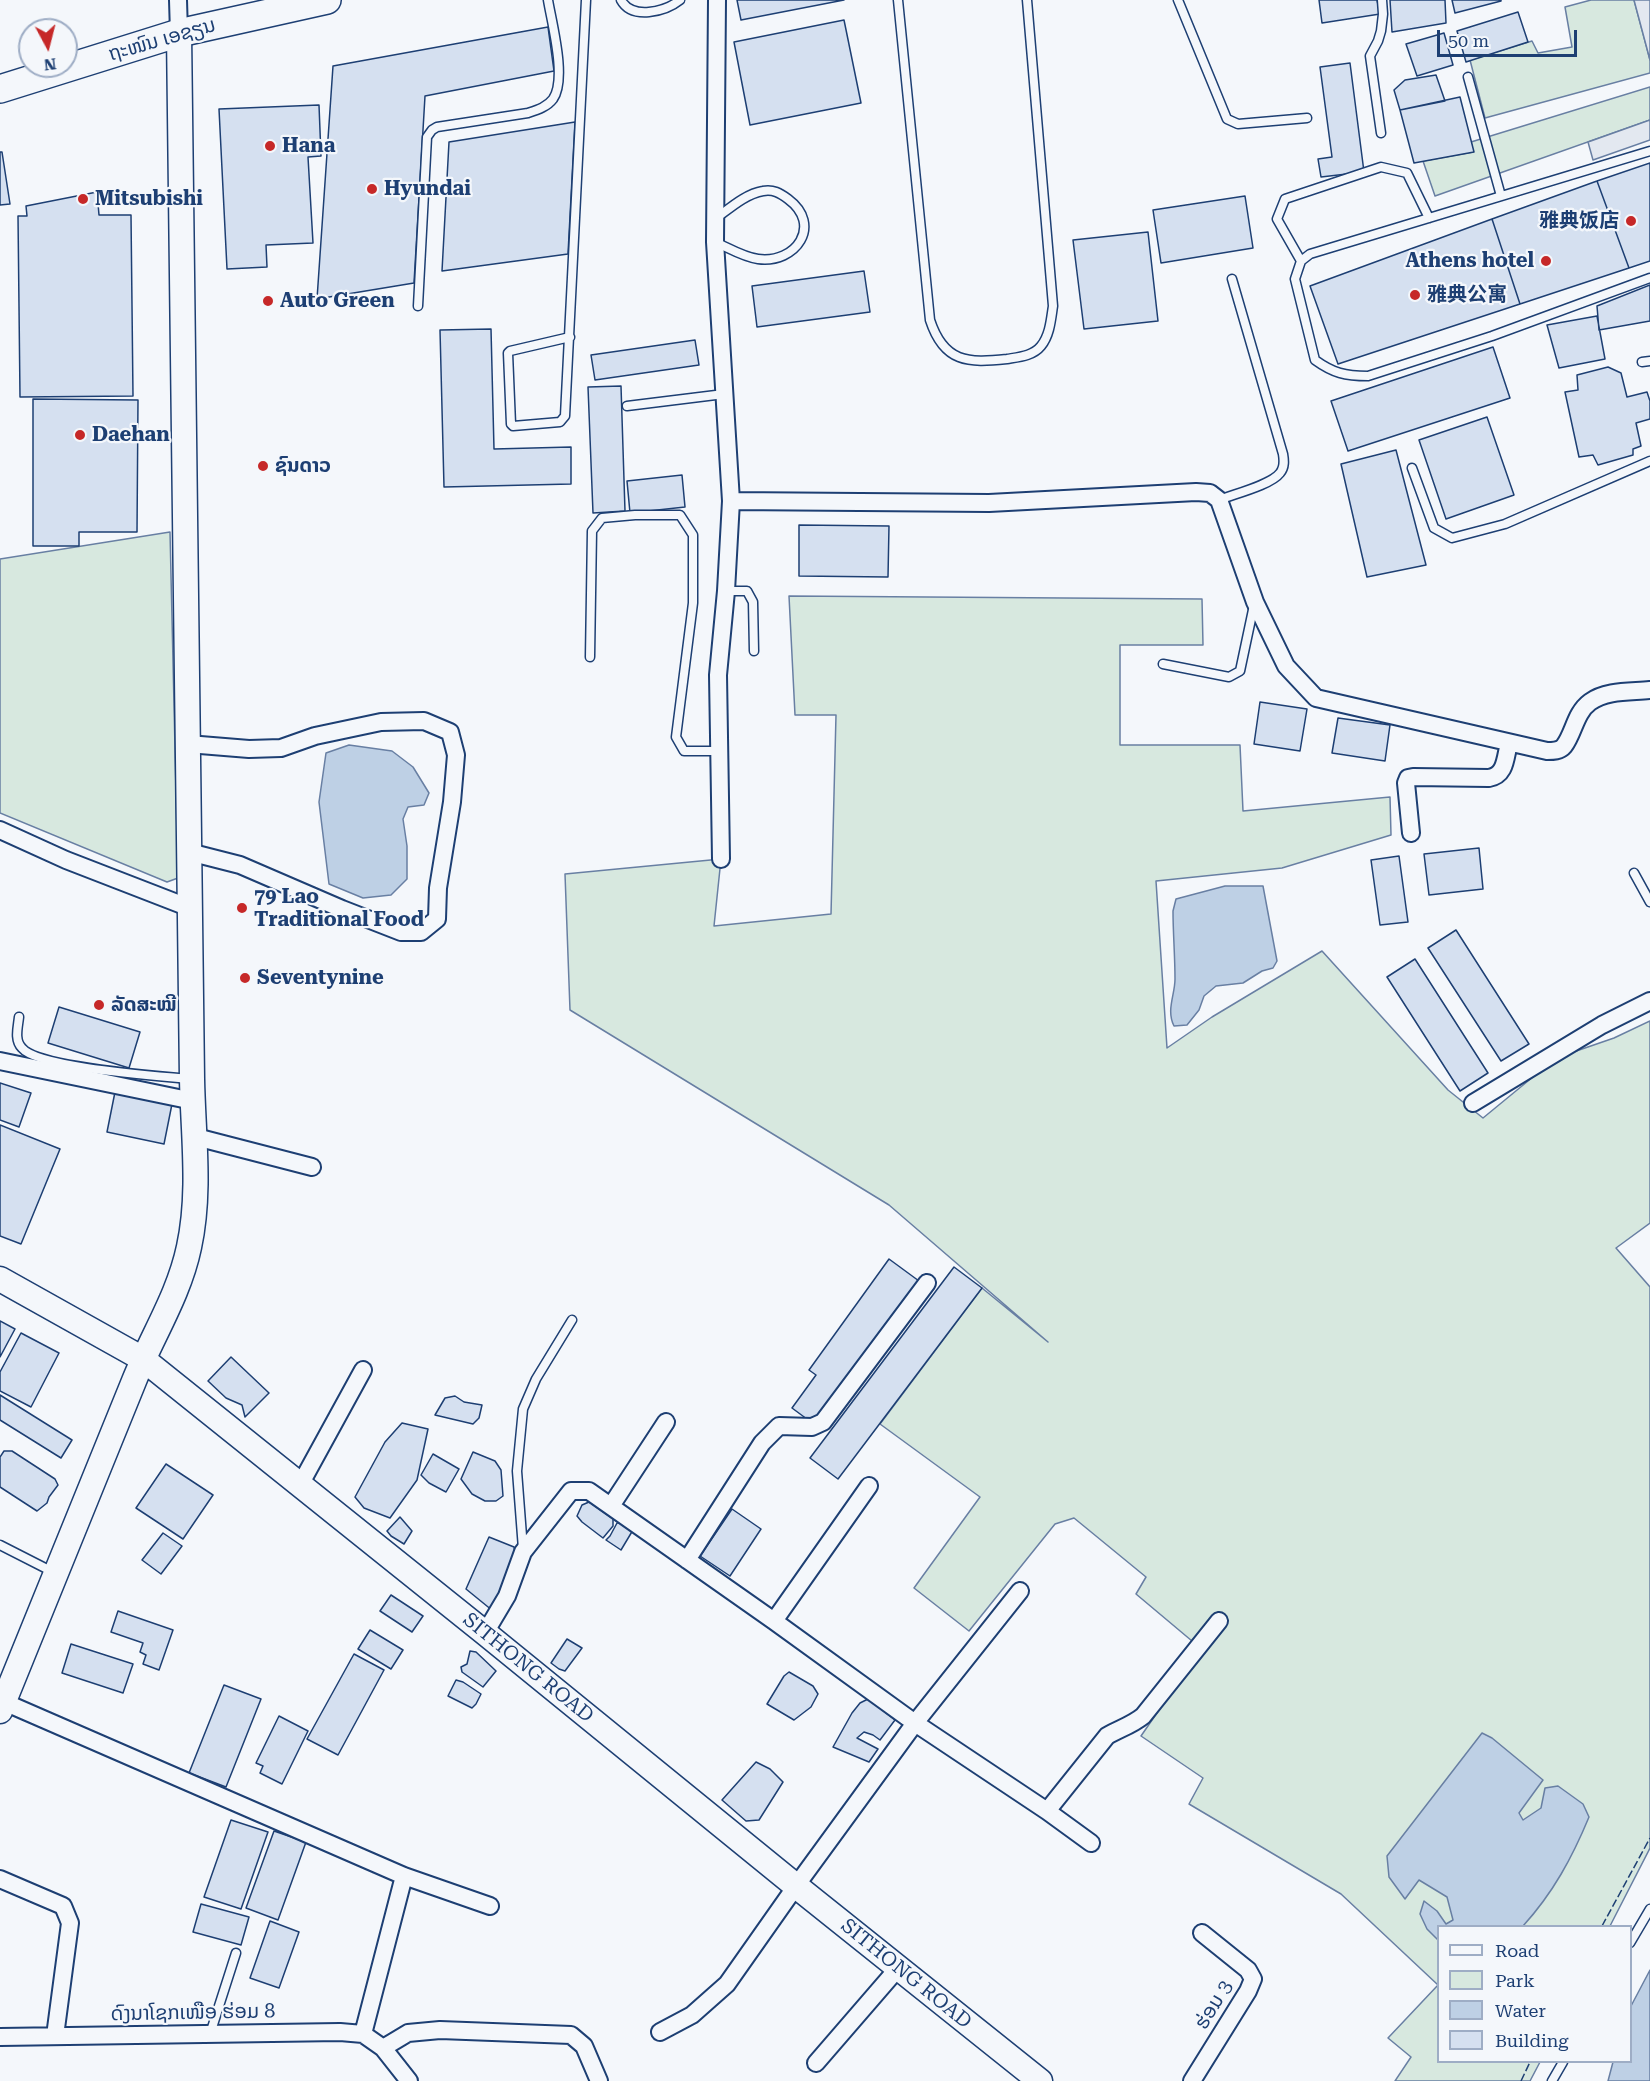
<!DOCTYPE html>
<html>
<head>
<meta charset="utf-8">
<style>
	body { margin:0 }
	#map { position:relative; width:1650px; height:2081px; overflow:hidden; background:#f4f7fb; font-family:"Roboto Serif",serif }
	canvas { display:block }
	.legend { position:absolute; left:1437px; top:1925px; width:195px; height:138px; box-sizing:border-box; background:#f4f7fb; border:2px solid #9eadc5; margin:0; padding:8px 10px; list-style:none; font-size:18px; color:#1d3f73 }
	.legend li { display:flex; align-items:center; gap:12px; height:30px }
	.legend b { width:30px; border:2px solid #9eadc5 }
	.north { position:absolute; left:18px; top:18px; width:60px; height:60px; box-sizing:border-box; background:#f4f7fb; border:2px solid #9eadc5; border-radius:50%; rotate:173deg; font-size:16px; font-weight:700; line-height:24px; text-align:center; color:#1d3f73 }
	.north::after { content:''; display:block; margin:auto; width:21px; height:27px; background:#c62828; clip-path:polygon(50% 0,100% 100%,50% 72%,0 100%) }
	.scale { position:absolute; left:1437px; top:30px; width:140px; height:27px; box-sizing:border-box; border:3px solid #1d3f73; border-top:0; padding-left:8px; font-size:18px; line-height:21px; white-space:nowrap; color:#1d3f73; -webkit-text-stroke:4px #f4f7fb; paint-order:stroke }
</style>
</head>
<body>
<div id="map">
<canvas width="1650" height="2081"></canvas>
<ul class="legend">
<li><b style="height:8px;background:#f4f7fb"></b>Road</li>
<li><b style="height:16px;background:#d7e8df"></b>Park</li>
<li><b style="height:16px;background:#bed0e5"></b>Water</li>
<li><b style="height:16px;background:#d5e0f0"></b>Building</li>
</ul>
<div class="north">N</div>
<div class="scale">50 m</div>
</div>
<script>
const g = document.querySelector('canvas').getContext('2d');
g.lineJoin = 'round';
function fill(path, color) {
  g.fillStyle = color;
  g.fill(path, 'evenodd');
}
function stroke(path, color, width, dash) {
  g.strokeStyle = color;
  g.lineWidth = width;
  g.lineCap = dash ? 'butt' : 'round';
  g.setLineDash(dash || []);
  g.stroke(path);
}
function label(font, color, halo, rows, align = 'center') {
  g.font = font + ' "Roboto Serif","Noto Sans SC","Noto Sans Lao",serif';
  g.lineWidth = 4.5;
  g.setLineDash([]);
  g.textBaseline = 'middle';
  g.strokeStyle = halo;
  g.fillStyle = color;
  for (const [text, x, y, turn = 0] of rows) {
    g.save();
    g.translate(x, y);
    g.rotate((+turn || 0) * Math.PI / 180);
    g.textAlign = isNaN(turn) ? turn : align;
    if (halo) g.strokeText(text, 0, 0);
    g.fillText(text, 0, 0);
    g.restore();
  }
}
const green = new Path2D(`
	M1591,0H1634L1650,60V73L1485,118L1470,60L1532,41L1538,53L1572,47L1565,7Z
	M1650,87V120L1435,196L1423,161L1473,152L1471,142Z
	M170,532L178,878L167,882L0,813V559Z
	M789,596L1202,599L1203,645H1120V745H1240L1243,811L1390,797L1391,835L1282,868L1156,881L1167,1048L1212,1017L1322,951L1448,1090L1483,1118L1556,1058L1614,1038L1650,1021V1223L1616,1248L1650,1287V1848L1610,1926H1438V2062H1540L1530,2081H1395L1411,2057L1388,2038L1438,1985L1341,1894L1189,1804L1203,1778L1141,1736L1199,1652L1192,1641L1136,1594L1146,1577L1074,1518L1055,1524L969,1631L914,1588L980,1497L880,1424L982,1288L1048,1342L889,1205L570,1010L565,874L721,859L714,926L831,914L836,715H795Z`);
fill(green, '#d7e8df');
stroke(green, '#687fa3', 1.5);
const parking = new Path2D(`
	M1634,0H1650V60Z
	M1650,120V140L1593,160L1588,142Z`);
fill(parking, '#e3e8f0');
stroke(parking, '#687fa3', 1.5);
const water = new Path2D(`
	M349,745L392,751L413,767L429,793L424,805L408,807L403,819L407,846V879L391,895L363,898L329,884L319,802L326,753Z
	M1225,886H1263L1277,961L1273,968L1262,971L1243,983L1216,986L1204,996L1199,1010L1187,1025L1174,1026C1166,1010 1175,995 1175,979C1175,956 1173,933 1173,911L1176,899Z
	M1482,1733L1492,1738L1543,1780L1519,1813L1523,1820L1541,1808L1545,1788L1558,1786L1583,1804L1589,1817C1572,1858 1553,1893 1523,1926H1438V1940L1427,1929L1420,1914L1424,1901L1437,1911L1446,1924L1453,1920L1447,1897L1419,1880L1405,1899L1389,1877L1387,1856Z
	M1650,1970V2081H1608L1613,2062H1630L1631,2006Z`);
fill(water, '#bed0e5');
stroke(water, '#687fa3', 1.5);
const building = new Path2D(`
	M737,0H844L741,20Z
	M1319,0H1377L1380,14L1322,23Z
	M1390,0H1445L1446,23L1392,32Z
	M1452,0H1501V1L1455,13Z
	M1518,12L1528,42L1466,62L1457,31Z
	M844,20L861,103L750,125L734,42Z
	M548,27L554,71L425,96L414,283L317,299L333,66Z
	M1444,33L1453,65L1417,76L1406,44Z
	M1350,63L1364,172L1321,177L1318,159L1332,157L1320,67Z
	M1436,75L1445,101L1400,110L1394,90L1405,80Z
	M1460,97L1474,152L1414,163L1400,110Z
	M319,105L321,156L308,157L313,243L266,245L267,267L227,269L219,109Z
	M575,122L568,254L442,271L449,142Z
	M0,152H2L10,204L0,205Z
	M1650,163V261L1629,268L1597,181Z
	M1597,181L1629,268L1520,304L1492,219Z
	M97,192L99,215H131L133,396L20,397L18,216H27L26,206Z
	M1245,196L1253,248L1161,263L1153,210Z
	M1492,219L1520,304L1338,364L1310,286Z
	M1148,232L1158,321L1084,329L1073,240Z
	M864,271L870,312L757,327L752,286Z
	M1650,285V321L1599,330L1597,306Z
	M1597,316L1605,359L1559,368L1547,325Z
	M491,329L494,449L571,447V484L444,487L440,330Z
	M695,340L699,365L595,380L591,355Z
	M1493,347L1510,398L1348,451L1331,401Z
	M1608,367L1621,373L1627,397L1647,392L1650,401V419L1636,423L1641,446L1633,449V455L1598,465L1593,455L1579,457L1565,392L1578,390L1577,375Z
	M621,386L625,511L593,513L588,387Z
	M33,399L138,400L137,532H79V546H33Z
	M1487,417L1514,495L1446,519L1419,440Z
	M1396,450L1426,565L1367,577L1341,464Z
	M682,475L685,507L630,513L627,481Z
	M799,525L889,526L888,577L799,576Z
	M1260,702L1307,709L1300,751L1254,744Z
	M1338,718L1390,725L1385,761L1332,753Z
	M1479,848L1483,889L1429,895L1424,854Z
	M1399,856L1408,922L1380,925L1371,860Z
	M1456,930L1529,1044L1501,1061L1428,948Z
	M1415,959L1488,1073L1460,1091L1387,977Z
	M59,1007L140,1032L129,1068L48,1043Z
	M0,1083L31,1093L19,1127L0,1120Z
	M115,1092L172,1104L164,1144L107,1132Z
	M0,1125L60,1149L21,1244L0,1236Z
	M889,1259L919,1281L815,1425L792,1408L816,1375L809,1370Z
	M954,1267L982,1288L838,1479L810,1458Z
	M0,1321L15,1329L0,1357Z
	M21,1333L59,1353L31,1407L0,1391V1372Z
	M231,1357L269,1393L245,1417L242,1405L226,1398L208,1381Z
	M0,1395L72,1440L61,1458L0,1420Z
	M455,1396L464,1402L482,1405L479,1418L473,1424L435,1415L445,1398Z
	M402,1423L428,1429L417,1480L390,1518L364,1508L355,1497L385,1442Z
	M4,1451H12L55,1479L58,1485L49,1497L47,1503L37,1511L0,1487V1457Z
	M473,1452L495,1461L501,1470L503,1496L496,1501H485L472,1494L461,1479Z
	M433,1454L459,1469L446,1492L429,1483L421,1475Z
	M166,1464L213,1495L183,1539L136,1508Z
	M589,1502L613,1519V1526L603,1538L582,1522L577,1516L582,1505Z
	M732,1509L761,1529L730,1576L700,1556Z
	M400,1517L412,1531L404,1544L391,1536L387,1531Z
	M617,1523H624L633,1530L621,1550L606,1540L610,1536Z
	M163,1533L182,1546L161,1574L142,1560Z
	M489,1537L514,1547L517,1561L493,1611L466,1589Z
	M391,1595L423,1616L412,1632L380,1611Z
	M118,1611L173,1630L159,1670L143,1664L146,1655L140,1652L143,1643L111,1632Z
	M370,1630L403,1650L391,1669L358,1649Z
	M567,1639L582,1648L565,1671L559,1669L551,1663Z
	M71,1644L133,1664L123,1693L62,1673Z
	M470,1651L476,1652L496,1671L483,1687L462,1672L461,1667L467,1664Z
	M354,1654L384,1670L338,1755L307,1739Z
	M789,1672L813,1686L818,1694L811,1707L794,1720L767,1704L784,1676Z
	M456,1680L463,1682L481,1694L476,1704L472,1708L448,1696Z
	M224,1685L261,1699L226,1787L189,1773Z
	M868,1699L895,1720L880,1740L873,1735L864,1732L857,1738L878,1749L869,1762L833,1747L852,1713L860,1703Z
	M279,1716L308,1731L282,1784L260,1773L263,1766L256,1763Z
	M756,1762L770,1769L783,1782L759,1820L746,1821L722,1800Z
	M231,1820L268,1832L241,1909L204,1897Z
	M274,1831L306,1842L278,1920L246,1908Z
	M201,1904L249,1917L241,1945L193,1932Z
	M270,1921L299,1932L279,1988L250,1978Z`);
fill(building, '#d5e0f0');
stroke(building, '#1d3f73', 1.5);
const lane = new Path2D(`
	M621,0C632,20 665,12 680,0
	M898,0L930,320C944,363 968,363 1007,359C1019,357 1033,356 1041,346C1050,335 1051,319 1053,306L1027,0
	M1178,0L1227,119L1238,124L1307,118
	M1468,77L1501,196
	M1381,133L1370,56L1378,41L1381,31L1383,14L1382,0
	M1650,151L1310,254L1301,261L1295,279L1315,360C1333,373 1345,376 1368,376L1492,336L1650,278
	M715,242C729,248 743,257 758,259C796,264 823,225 788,199C780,193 773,189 763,191C745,194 729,209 715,219
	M1301,261L1277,219L1285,199L1381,167L1407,173L1429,218
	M418,306L427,137L432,130L437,127L528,113C537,110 547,107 553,99C567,79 552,24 548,0
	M570,337L510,351L508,353L511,424L513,426L560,422L565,416L586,0
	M1642,362L1650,361
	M627,406L724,394
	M1412,468L1434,528L1452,538L1505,524L1650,461
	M1219,500C1234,494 1271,485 1280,473C1285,467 1284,460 1283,454L1232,279
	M726,591H747L753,602L754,651
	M590,657L592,531L602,518L635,515H680L693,535V603L676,737L684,751H720
	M1163,664L1229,677L1240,671L1254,605
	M1634,873L1650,902
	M19,1017C18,1027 14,1040 22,1048C38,1068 160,1076 189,1079
	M0,1545L53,1572
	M523,1549L517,1471L523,1409L536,1379L572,1320
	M1630,1943L1650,1909
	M210,2034L236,1953
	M1552,2081L1563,2062`);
const street = new Path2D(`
	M178,0L179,33
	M717,0L715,242L731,501L726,591L718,675L721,859
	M731,501L989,503L1196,492L1210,493L1219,500L1255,602L1286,666L1316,698L1547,751C1553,751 1560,751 1564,746C1574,733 1575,713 1590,702C1606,690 1631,692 1650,690
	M188,744L249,749L281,748L315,736L381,722L424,721L450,732L456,755L452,802L438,888L437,919L421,932H401L342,909L240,865L189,852
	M0,830L66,860L190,908
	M1411,833L1406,783L1408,778L1413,777L1489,778C1506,775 1505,758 1509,743
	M0,1061L193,1101
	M1473,1103L1602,1025L1650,1001
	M196,1137L312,1167
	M300,1485L363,1370
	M611,1506L666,1422
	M687,1560L762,1443L779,1426L812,1427L823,1422L927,1283
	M774,1621L869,1486
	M485,1633L507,1596L523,1552L571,1491H589L774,1621L915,1723L1047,1811L1091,1843
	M4,1702L404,1876L490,1906
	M1047,1811L1107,1736C1119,1729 1132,1725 1143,1716L1219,1621
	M0,1879L63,1906L70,1923L55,2036
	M660,2032L692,2015L727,1984L796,1886L915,1723L1020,1591
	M363,2034L404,1876
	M0,2037L340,2032L363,2034L383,2048L409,2081
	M383,2048L408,2033L440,2030L571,2035L584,2046L599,2081
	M816,2063L899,1967
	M1192,2081L1248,1991L1253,1979L1248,1970L1202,1933`);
const secondary = new Path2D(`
	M0,1279L143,1359L485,1633L796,1886L1040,2081
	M0,1711C44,1601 89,1491 134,1381C152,1336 179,1295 189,1247C201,1192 193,1134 192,1079L179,33`);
const primary = new Path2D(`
	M0,89L179,33L327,0`);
stroke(lane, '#1d3f73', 11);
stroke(street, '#1d3f73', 20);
stroke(secondary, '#1d3f73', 27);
stroke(primary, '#1d3f73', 30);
stroke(lane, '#f4f7fb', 8);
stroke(street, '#f4f7fb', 16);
stroke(secondary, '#f4f7fb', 24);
stroke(primary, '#f4f7fb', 27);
stroke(new Path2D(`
	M1602,1926L1650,1838
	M1521,2081L1530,2062`), '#1d3f73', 1.5, [8, 3]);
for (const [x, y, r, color] of [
	[270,146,6,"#c62828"],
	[372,189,6,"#c62828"],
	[83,199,6,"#c62828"],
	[1631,221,6,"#c62828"],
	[1546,261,6,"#c62828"],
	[1415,295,6,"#c62828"],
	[268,301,6,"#c62828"],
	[80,435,6,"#c62828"],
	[263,466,6,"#c62828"],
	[242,908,6,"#c62828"],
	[245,978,6,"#c62828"],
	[99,1005,6,"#c62828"]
]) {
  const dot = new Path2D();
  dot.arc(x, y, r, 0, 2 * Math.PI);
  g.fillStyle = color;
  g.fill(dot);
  stroke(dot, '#f4f7fb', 2);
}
label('20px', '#1d3f73', '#f4f7fb', [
	["ຖະໜົນ ເອຊຽນ",162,40,-16],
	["SITHONG ROAD",528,1668,39],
	["SITHONG ROAD",906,1974,39],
	["ຮ່ອມ 3",1214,2005,-59],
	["ດົງນາໂຊກເໜືອ ຮ່ອມ 8",193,2013,-1]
]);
label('bold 20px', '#1d3f73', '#f4f7fb', [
	["Hana",282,146],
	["Hyundai",384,189],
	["Mitsubishi",95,199],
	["雅典饭店",1619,221,"right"],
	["Athens hotel",1534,261,"right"],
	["雅典公寓",1427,295],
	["Auto Green",280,301],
	["Daehan",92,435],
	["ຊົນດາວ",275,466],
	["79 Lao",254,897],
	["Traditional Food",254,920],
	["Seventynine",257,978],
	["ລັດສະໝີ",111,1005]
], 'left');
</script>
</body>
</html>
